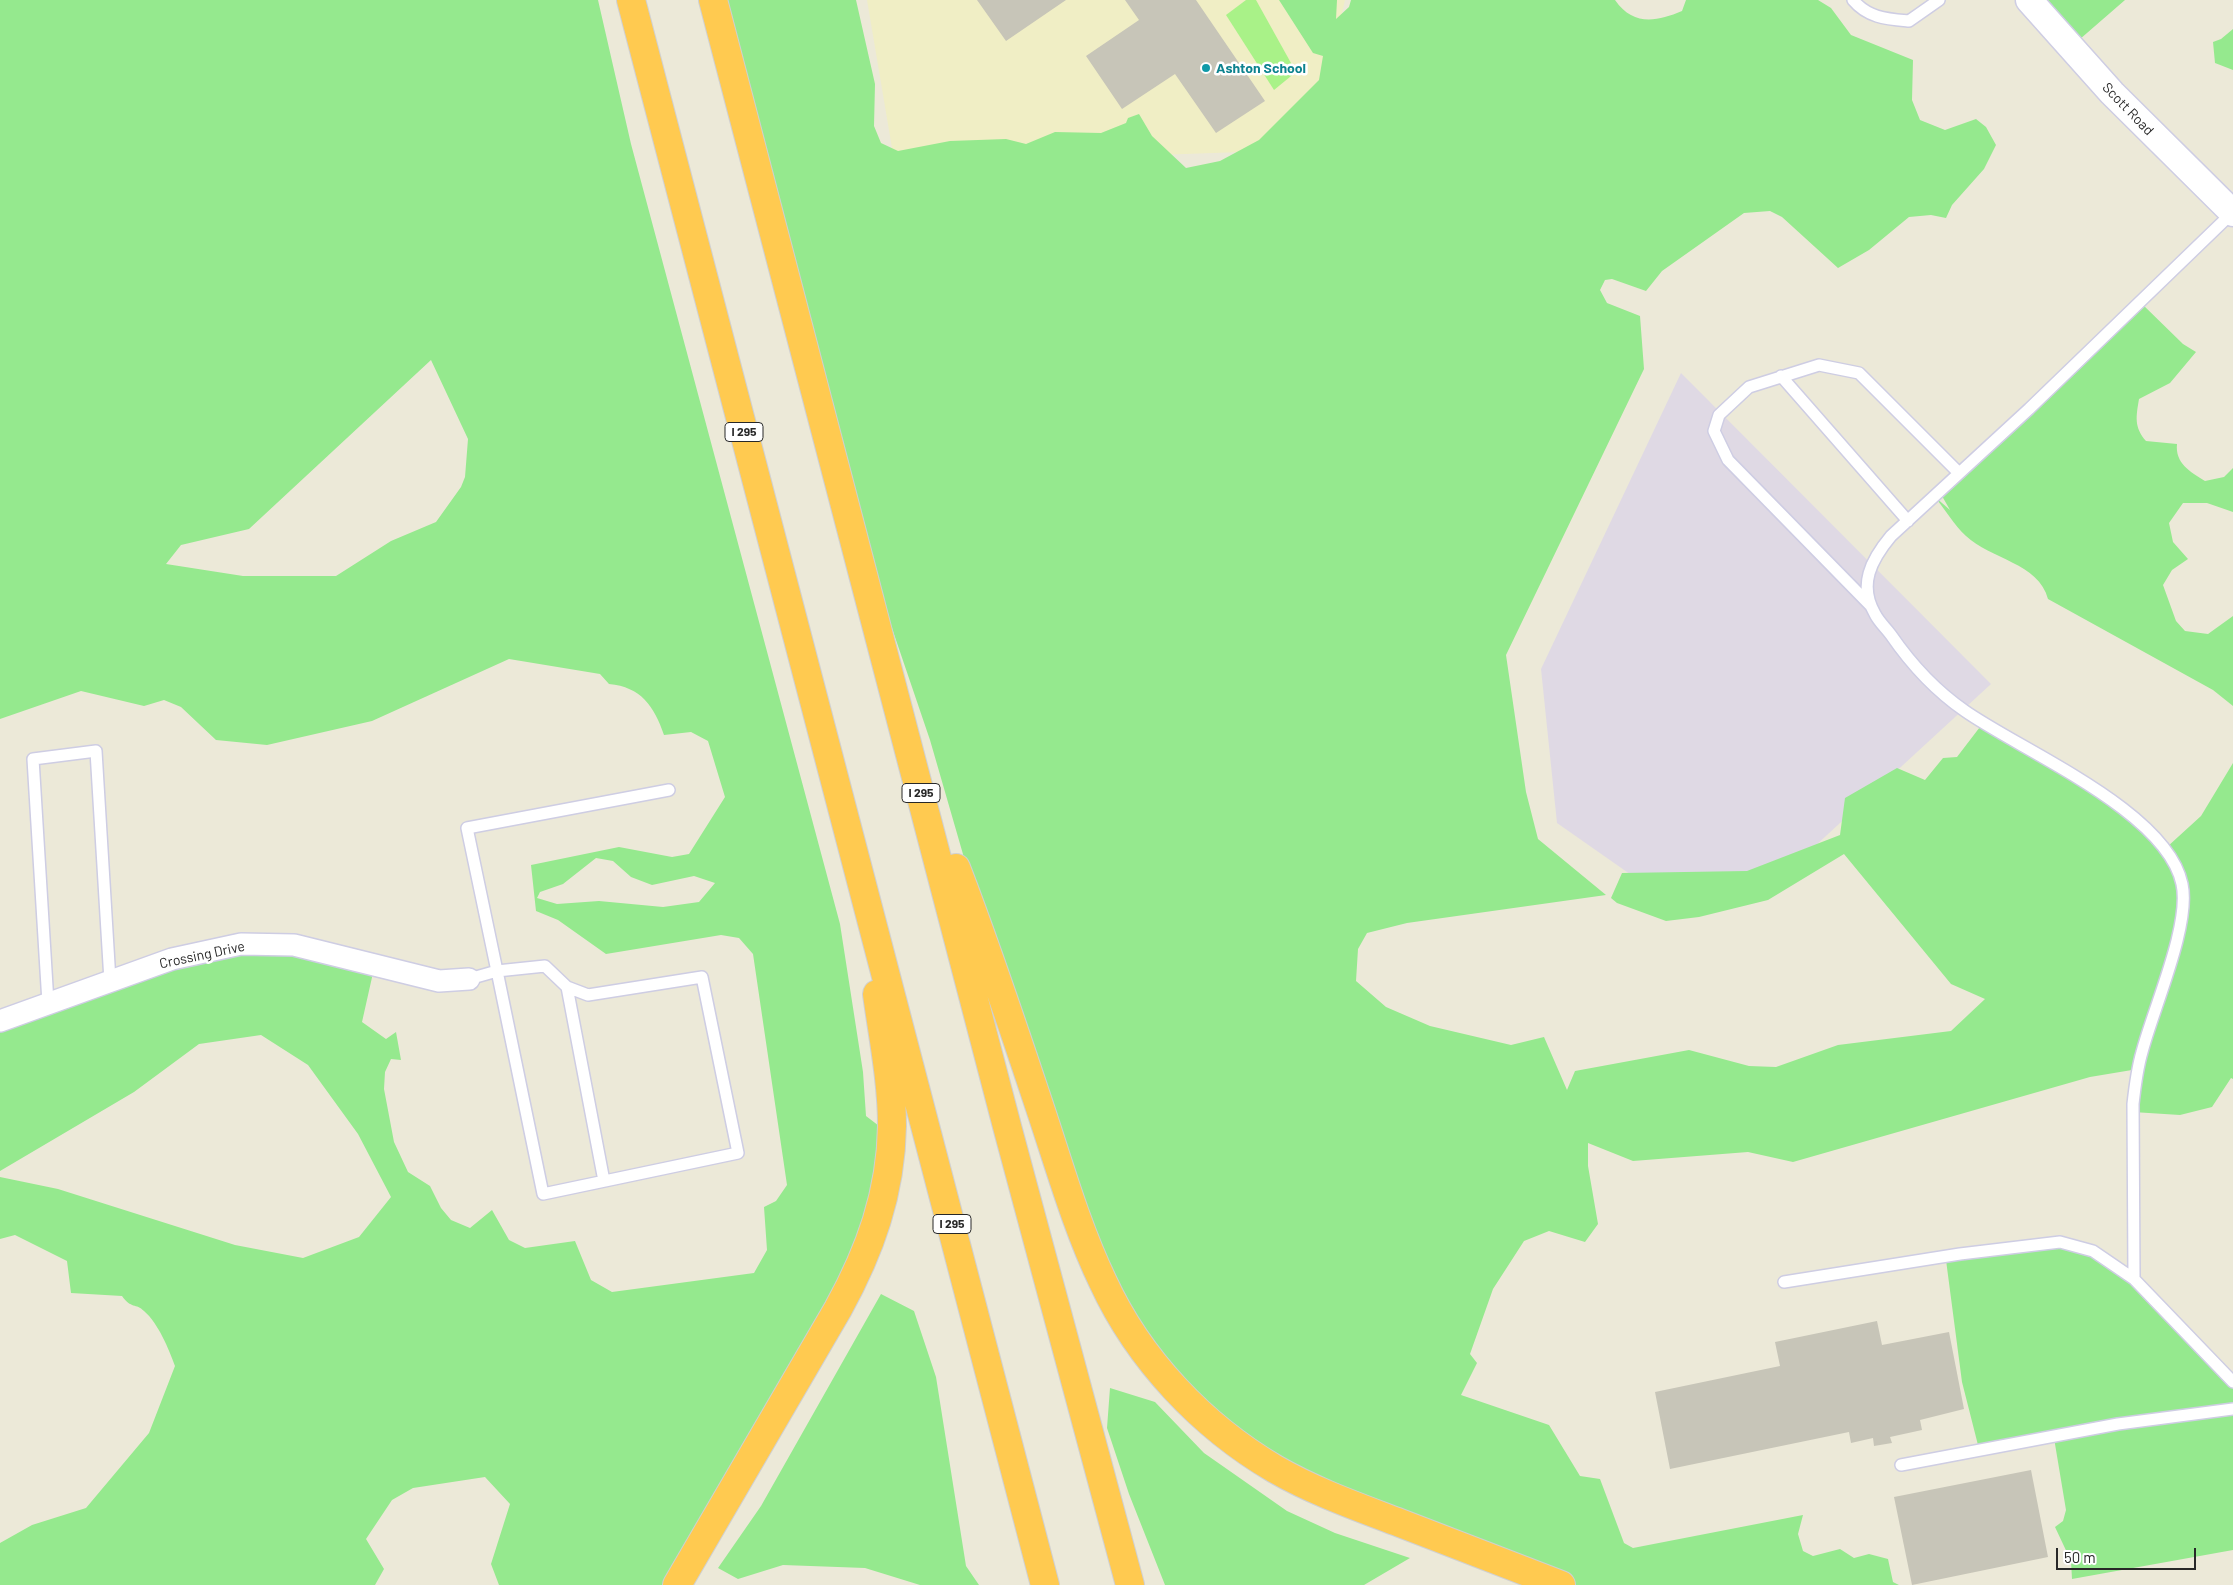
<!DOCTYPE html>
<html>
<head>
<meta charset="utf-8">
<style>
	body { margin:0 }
	#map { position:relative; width:2233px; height:1585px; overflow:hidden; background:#ece9d8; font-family:Barlow,sans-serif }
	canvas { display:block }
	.scale { position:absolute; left:2056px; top:1548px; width:140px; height:22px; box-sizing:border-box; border:2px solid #282828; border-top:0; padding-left:6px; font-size:15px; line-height:18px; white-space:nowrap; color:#282828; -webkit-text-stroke:4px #fff; paint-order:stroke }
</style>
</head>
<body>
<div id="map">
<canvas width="2233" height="1585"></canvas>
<div class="scale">50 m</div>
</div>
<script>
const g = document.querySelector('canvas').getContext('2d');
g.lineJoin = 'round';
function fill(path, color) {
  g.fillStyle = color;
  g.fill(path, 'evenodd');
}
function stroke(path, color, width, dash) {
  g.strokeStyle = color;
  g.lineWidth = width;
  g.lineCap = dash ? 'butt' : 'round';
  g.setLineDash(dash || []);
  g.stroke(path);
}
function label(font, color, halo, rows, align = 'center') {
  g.font = font + ' Barlow,sans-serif';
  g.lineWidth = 5;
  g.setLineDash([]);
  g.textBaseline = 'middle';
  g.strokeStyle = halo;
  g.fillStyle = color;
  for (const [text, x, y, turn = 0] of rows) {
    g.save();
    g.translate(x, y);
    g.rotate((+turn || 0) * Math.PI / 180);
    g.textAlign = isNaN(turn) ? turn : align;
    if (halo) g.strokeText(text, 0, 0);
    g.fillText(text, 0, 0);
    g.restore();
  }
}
fill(new Path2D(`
	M1681,373L1991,684L1802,858L1667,900L1557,823L1541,669Z`), '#dfd9e4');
fill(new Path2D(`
	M867,0H1345L1334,48L1314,94L1270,151L1071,158L893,154Z`), '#f0eec5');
fill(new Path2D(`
	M0,0H598L631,144L840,924L863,1072L866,1116L896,1139L888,1205L681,1585H499L491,1564L510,1504L485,1477L413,1488L392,1500L366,1539L384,1569L375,1585H0V1543L32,1525L86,1508L149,1433L175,1366C169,1349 158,1323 144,1311C136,1303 131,1309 122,1296L71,1293L67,1261L15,1235L0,1239V1177L58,1189L235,1245L303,1258L359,1237L391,1197L358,1134L308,1065L261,1035L199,1044L134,1092L0,1171V1016L197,945L375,964L362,1022L386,1039L396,1032L401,1060L391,1059L385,1072L384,1089L394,1142L408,1172L430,1186L441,1208L451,1220L470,1228L492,1210L509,1240L525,1248L575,1241L591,1280L612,1292L754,1273L767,1250L764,1207L776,1201L787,1185L753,954L739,938L721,935L606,954L558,920L536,911L531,865L619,847L672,857L689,854L725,797L708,741L691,732L664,735C654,706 641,687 609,684L600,674L509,659L372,721L267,745L216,740L181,707L164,700L144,706L81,691L0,719ZM431,360L468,439L465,477L461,487L436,522L391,541L336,576H243L166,564L181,545L249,529ZM596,858L613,861L631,877L652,885L694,876L715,883L699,902L663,907L599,901L557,904L537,898L540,892L563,884Z
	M717,0H856L875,84L874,126L881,143L898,151L950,141L1006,139L1026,144L1055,132L1101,133L1126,123L1128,118L1139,114L1152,136L1186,168L1220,161L1259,140L1319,80L1323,56L1313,53L1279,0H1337L1336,19L1349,7L1351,0H1615C1633,26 1656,22 1682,11L1686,0H1818L1831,8L1851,35L1913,60L1912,100L1920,120L1945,130L1976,119L1986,127L1996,145L1984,169L1952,205L1946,218L1931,215L1909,217L1869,250L1838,268L1782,217L1770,211L1744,213L1662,271L1646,291L1612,279L1605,280L1600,290L1607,303L1640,316L1644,369L1506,655L1526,792L1538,839L1606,895L1407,923L1367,933L1358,949L1356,981L1386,1007L1430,1026L1511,1045L1544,1037L1567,1090L1575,1071L1689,1050L1749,1066L1776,1067L1838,1045L1951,1031L1985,999L1951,984L1844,854L1768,900L1699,917L1666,921L1617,903L1611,898L1622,873L1747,871L1840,835L1845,798L1897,768L1925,780L1943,758L1957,757L1983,723L2089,788L2167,847L2201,816L2233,763V1079L2231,1078L2212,1107L2180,1115L2133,1112L2132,1070L2090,1077L1793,1162L1748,1152L1633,1161L1588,1143V1166L1598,1224L1585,1242L1549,1231L1524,1241L1493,1289L1470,1354L1477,1363L1461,1395L1549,1425L1580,1476L1600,1479L1624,1543L1633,1548L1803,1515L1798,1534L1803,1551L1813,1556L1840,1549L1854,1558L1869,1554L1888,1559L1893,1582L1899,1585H1558L1264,1464L1132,1330L993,958L930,740L862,540Z
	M2027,0H2125L2072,46Z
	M2233,29V70L2215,63L2213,42L2221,39Z
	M2140,302L2183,344L2196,352L2170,383L2139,399C2136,417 2134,427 2146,441L2177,444C2175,463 2190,472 2205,481L2224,477L2233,468V512L2207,503H2183L2169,523L2173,542L2188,559L2172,570L2163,585L2176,621L2185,631L2208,634L2233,616V706L2213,690L2048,599C2039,563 1990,559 1966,536C1954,525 1945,509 1934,496L1950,510L1942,496Z
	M2055,1241L2092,1251L2129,1275L2233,1384V1550L2072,1579L2071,1561L2055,1527L2063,1521L2066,1510L2054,1438L1979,1449L1962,1382L1946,1260Z
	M881,1294L914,1311L936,1377L966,1566L979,1585H920L865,1568L783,1565L738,1579L718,1568L761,1506Z
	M1110,1388L1155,1402L1204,1453L1287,1511L1335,1533L1410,1558L1364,1585H1165L1129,1494L1107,1428Z`), '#95e98e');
fill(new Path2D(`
	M1246,0H1256L1296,72L1274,90L1226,15Z`), '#a9f288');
fill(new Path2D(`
	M977,0H1066L1006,41Z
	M1125,0H1196L1265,101L1216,133L1175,74L1122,109L1086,56L1139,20Z
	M1877,1321L1882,1345L1949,1332L1964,1409L1920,1420L1922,1430L1890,1437L1892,1443L1874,1446L1873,1438L1851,1443L1849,1432L1670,1469L1655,1392L1780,1366L1775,1342Z
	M2031,1470L2048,1557L1912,1585L1894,1497Z`), '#c7c5b8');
const service = new Path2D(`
	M1853,0C1868,18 1887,19 1909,21L1939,0
	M2233,212L2029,409L1891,536C1871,560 1858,585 1875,614C1879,622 1886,628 1891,635C1911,664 1936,691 1965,711C2022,751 2167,811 2182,884C2191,925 2153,1009 2142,1052C2137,1069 2135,1086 2133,1104L2134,1279L2233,1382
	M1781,376L1908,521
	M1870,605L1728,460L1714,431L1719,415L1749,387L1819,365L1859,373L1959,473
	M469,979L497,971L543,1194L738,1153L702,977L588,995L567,987L545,966L497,971L467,828L669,790
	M567,987L604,1181
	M48,1003L33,759L96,751L110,981
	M1784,1282L1960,1254L2060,1242L2093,1251L2134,1279
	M1901,1465L2118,1424L2233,1409`);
const minor = new Path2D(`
	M0,1021L172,959L241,944L294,945L439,981L469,979`);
const tertiary = new Path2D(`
	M2029,0L2112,93L2233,213`);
const motorway = new Path2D(`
	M631,0L1045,1585
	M713,0L1008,1130L1130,1585
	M956,868C987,948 1014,1030 1041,1111C1060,1168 1077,1228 1103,1282C1139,1360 1202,1426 1275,1469C1315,1492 1358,1507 1400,1523C1454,1544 1507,1564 1561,1585
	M677,1585L838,1309C870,1251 891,1193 892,1126C892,1082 883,1037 877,994`);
stroke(service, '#cecde3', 14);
stroke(minor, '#cecde3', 24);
stroke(tertiary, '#cecde3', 29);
stroke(motorway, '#d0d0d0', 30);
stroke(service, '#fff', 11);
stroke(minor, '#fff', 21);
stroke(tertiary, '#fff', 26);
stroke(motorway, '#ffca50', 28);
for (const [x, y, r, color] of [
	[1206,68,5,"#0f9aa8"]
]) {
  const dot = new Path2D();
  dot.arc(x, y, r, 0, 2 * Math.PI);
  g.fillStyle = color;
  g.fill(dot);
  stroke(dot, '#fff', 2);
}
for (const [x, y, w] of [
	[744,432,38],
	[921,793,38],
	[952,1224,38]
]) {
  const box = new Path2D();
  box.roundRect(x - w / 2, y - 9.5, w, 19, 4);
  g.fillStyle = '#fff';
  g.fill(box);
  stroke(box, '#282828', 1);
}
label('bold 12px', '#282828', null, [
	["I 295",744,432],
	["I 295",921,793],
	["I 295",952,1224]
]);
label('bold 14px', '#0d838f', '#fff', [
	["Ashton School",1216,68]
], 'left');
label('14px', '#282828', '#fff', [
	["Scott Road",2128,109,46],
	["Crossing Drive",202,955,-12]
]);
</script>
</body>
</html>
